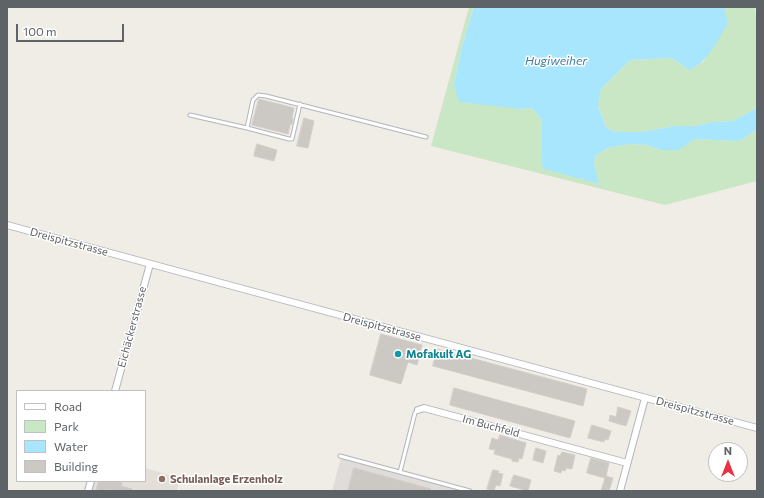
<!DOCTYPE html>
<html>
<head>
<meta charset="utf-8">
<style>
	body { margin:0 }
	#map { position:relative; width:764px; height:498px; overflow:hidden; background:#f0ede7; font-family:Commissioner,sans-serif }
	canvas { display:block }
	.frame { position:absolute; inset:0; border:8px solid #5e6367; pointer-events:none }
	.legend { position:absolute; left:16px; top:390px; width:130px; height:92px; box-sizing:border-box; background:#fff; border:1px solid #bfc1c2; margin:0; padding:5px 7px; list-style:none; font-size:12px; color:#5e6367 }
	.legend li { display:flex; align-items:center; gap:8px; height:20px }
	.legend b { width:20px; border:1px solid #bfc1c2 }
	.north { position:absolute; left:708px; top:442px; width:40px; height:40px; box-sizing:border-box; background:#fff; border:1px solid #bfc1c2; border-radius:50%; rotate:0deg; font-size:11px; font-weight:700; line-height:16px; text-align:center; color:#5e6367 }
	.north::after { content:''; display:block; margin:auto; width:14px; height:18px; background:#e83442; clip-path:polygon(50% 0,100% 100%,50% 72%,0 100%) }
	.scale { position:absolute; left:16px; top:24px; width:108px; height:18px; box-sizing:border-box; border:2px solid #5e6367; border-top:0; padding-left:5px; font-size:12px; line-height:14px; white-space:nowrap; color:#5e6367; -webkit-text-stroke:3px #fff; paint-order:stroke }
</style>
</head>
<body>
<div id="map">
<canvas width="764" height="498"></canvas>
<div class="frame"></div>
<ul class="legend">
<li><b style="height:5px;background:#fff"></b>Road</li>
<li><b style="height:11px;background:#c9e7c4"></b>Park</li>
<li><b style="height:11px;background:#a8e6fe"></b>Water</li>
<li><b style="height:11px;background:#ccc8c4"></b>Building</li>
</ul>
<div class="north">N</div>
<div class="scale">100 m</div>
</div>
<script>
const g = document.querySelector('canvas').getContext('2d');
g.lineJoin = 'round';
function fill(path, color) {
  g.fillStyle = color;
  g.fill(path, 'evenodd');
}
function stroke(path, color, width, dash) {
  g.strokeStyle = color;
  g.lineWidth = width;
  g.lineCap = dash ? 'butt' : 'round';
  g.setLineDash(dash || []);
  g.stroke(path);
}
function label(font, color, halo, rows, align = 'center') {
  g.font = font + ' Commissioner,sans-serif';
  g.lineWidth = 3;
  g.setLineDash([]);
  g.textBaseline = 'middle';
  g.strokeStyle = halo;
  g.fillStyle = color;
  for (const [text, x, y, turn = 0] of rows) {
    g.save();
    g.translate(x, y);
    g.rotate((+turn || 0) * Math.PI / 180);
    g.textAlign = isNaN(turn) ? turn : align;
    if (halo) g.strokeText(text, 0, 0);
    g.fillText(text, 0, 0);
    g.restore();
  }
}
fill(new Path2D(`
	M341,458L465,491H332Z`), '#dfdcd9');
fill(new Path2D(`
	M145,468L180,478L177,491H88L91,481H145Z`), '#e3ded8');
fill(new Path2D(`
	M469,7H474L461,50L454,85L520,109L532,108L542,120L541,162L598,184L594,163L596,155L608,148L630,144L646,145L661,150H678L695,139L737,141L743,139L757,129V181L665,205L431,146Z
	M724,7H755L757,27V108L733,121L712,122L697,126H675L641,132H617L607,129L598,105L601,89L630,60L672,58L689,70L703,62L727,23Z`), '#c9e7c4');
fill(new Path2D(`
	M474,7H724L728,23C719,38 707,64 689,70L672,58L630,60L601,89L598,106L607,129L617,132H641L675,126H697L712,122L733,121L757,108V129L743,139L737,141L695,139L679,150H661L646,145L630,144L608,148L596,155L594,163L599,184L544,169L541,163L542,120L532,108L520,109L459,102L454,85L461,50Z`), '#a8e6fe');
const building = new Path2D(`
	M259,99L294,108L292,118L293,119L292,124L290,125L288,134L252,125Z
	M304,118L314,121L308,148L297,146Z
	M257,144L277,150L274,161L254,156Z
	M381,334L422,345L417,365L408,362L401,384L370,375Z
	M437,349L587,389L583,406L433,366Z
	M454,388L575,421L570,438L450,405Z
	M618,407L631,411L626,426L609,421L610,415L616,417Z
	M592,425L611,431L608,440L605,439L604,442L588,438Z
	M500,435L526,443L522,459L519,458L518,462L512,461V459L494,454L495,450L489,449L492,438L498,440Z
	M536,448L546,451L543,463L533,460Z
	M562,452L575,455L572,469L566,468L565,471L562,470L561,473L554,471L558,455L560,456Z
	M591,458L609,463L606,476L613,478L609,491H601L605,478L587,473Z
	M354,468L431,489V491H348Z
	M493,470L499,471L498,473L503,474L500,486L496,485L494,491L487,489Z
	M514,475L531,480L528,491L510,486Z
	M99,481H116L122,483L121,486L132,489L131,491H113L106,489V491H96Z`);
fill(building, '#ccc8c4');
stroke(building, '#d5cdc5', 1);
const lane = new Path2D(`
	M190,115L247,128L253,100L258,95L266,96L426,137
	M247,128L289,139H292L300,104
	M340,456L470,491
	M400,472L415,413L418,410`);
const street = new Path2D(`
	M7,225L757,428
	M115,391L150,264
	M418,410L424,408L627,463
	M88,491L91,481
	M620,491L645,398`);
stroke(lane, '#b2b5b9', 5);
stroke(street, '#b2b5b9', 8);
stroke(lane, '#fff', 3);
stroke(street, '#fff', 6);
for (const [x, y, r, color] of [
	[398,354,4,"#0f9aa8"],
	[162,479,4,"#8d6e63"]
]) {
  const dot = new Path2D();
  dot.arc(x, y, r, 0, 2 * Math.PI);
  g.fillStyle = color;
  g.fill(dot);
  stroke(dot, '#fff', 1.5);
}
label('11px', '#5e6367', '#fff', [
	["Dreispitzstrasse",69,242,15],
	["Eichäckerstrasse",132,327,-75],
	["Dreispitzstrasse",382,327,15],
	["Dreispitzstrasse",695,411,15],
	["Im Buchfeld",491,426,15]
]);
label('bold 11px', '#0d838f', '#fff', [
	["Mofakult AG",406,354]
], 'left');
label('bold 11px', '#785e54', '#fff', [
	["Schulanlage Erzenholz",170,479]
], 'left');
label('italic 12px', '#3e7da0', '#fff', [
	["Hugiweiher",556,61]
]);
</script>
</body>
</html>
